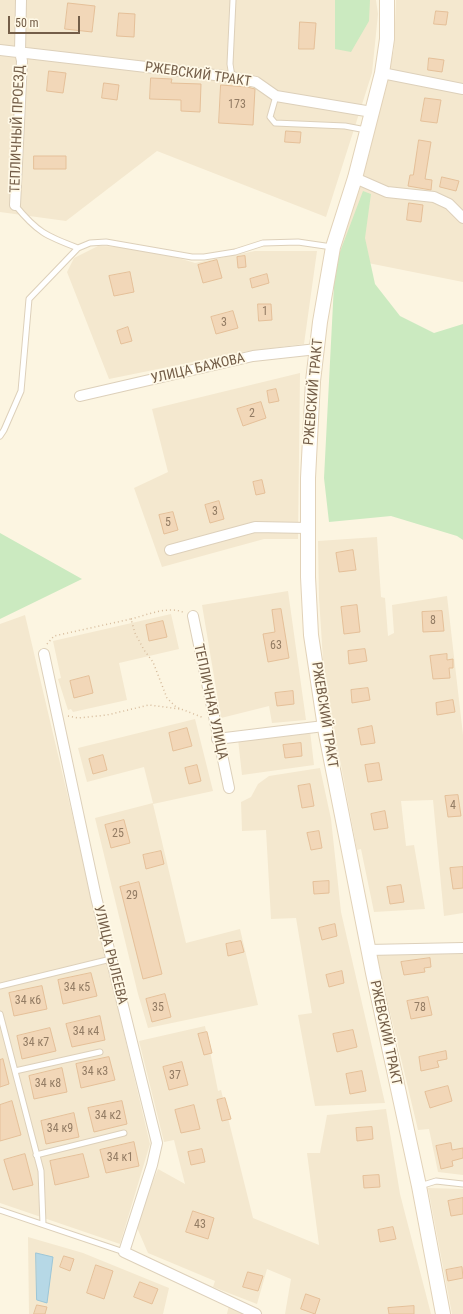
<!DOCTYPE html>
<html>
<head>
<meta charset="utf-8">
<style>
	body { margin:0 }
	#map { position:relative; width:463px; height:1314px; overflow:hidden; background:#fcf5e1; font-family:"Roboto Condensed",sans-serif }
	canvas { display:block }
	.scale { position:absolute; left:8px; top:16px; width:72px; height:18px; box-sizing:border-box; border:2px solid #735d48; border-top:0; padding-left:5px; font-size:12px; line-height:14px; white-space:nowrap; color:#735d48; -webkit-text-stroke:3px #fff9e7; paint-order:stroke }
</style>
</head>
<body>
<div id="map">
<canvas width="463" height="1314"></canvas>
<div class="scale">50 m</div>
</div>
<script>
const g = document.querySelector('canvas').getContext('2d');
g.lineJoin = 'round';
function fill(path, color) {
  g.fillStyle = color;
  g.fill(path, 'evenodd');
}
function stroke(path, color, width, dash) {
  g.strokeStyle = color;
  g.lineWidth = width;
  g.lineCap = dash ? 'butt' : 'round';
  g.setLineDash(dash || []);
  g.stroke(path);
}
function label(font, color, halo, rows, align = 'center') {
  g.font = font + ' "Roboto Condensed",sans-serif';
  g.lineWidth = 3.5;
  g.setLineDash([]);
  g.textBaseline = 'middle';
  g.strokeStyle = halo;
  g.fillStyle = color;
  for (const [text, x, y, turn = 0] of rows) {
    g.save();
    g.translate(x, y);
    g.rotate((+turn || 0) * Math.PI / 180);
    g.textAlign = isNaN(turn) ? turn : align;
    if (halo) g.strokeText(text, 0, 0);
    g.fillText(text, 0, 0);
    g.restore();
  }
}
fill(new Path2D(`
	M0,0H376L378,14L372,73L326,217L157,151L66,221L0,212Z
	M396,0H463V282L338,257L369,154L394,49Z
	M98,246L142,247L195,263L255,251H317L304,344L242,352L109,379L67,272L74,258Z
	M300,373L298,539H264L162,567L134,488L168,472L152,409Z
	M377,537L381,597L385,598L388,636L394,633L392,605L447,596L463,735V913L444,916L433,800L401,801L406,846L414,845L425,909L374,912L361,849L357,850L324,675L319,598L318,541Z
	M288,591L306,720L272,723L269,706L221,718L202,605Z
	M171,614L179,649L119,663L127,700L73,712L71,709L68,710L58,679L61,678L53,641Z
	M25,615L150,1144L120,1244L0,1203V624Z
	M195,719L213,791L153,804L186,943L240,929L258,1005L148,1028L138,994L95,818L153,803L144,767L87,782L78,748Z
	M310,731L314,765L242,775L238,739Z
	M320,768L331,819L341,912L385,1103L315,1106L298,1015L312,1013L296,918L271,919L266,830L242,831L241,802L251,797L258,784L269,776Z
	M376,953H463V1175L438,1172L429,1129L418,1130Z
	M205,1026L218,1091L221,1090L253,1218L319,1245L307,1153H320L327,1115L386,1109L400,1194L431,1314H285L291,1279L267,1269L257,1304L213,1287L215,1281L148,1253L135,1223L158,1169L185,1184L174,1140L164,1142L139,1041Z
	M428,1188L463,1189V1314H452Z
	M28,1237L83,1253L169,1288L163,1314H29Z
	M229,1305L248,1314H227Z`), '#f4e8cf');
fill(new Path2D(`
	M335,0H370L369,21L351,52L335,49Z
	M363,191L371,194L365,238L375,284L400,316L434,333L463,324V540L457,536L391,516L329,522L324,478L335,265Z
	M0,533L82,579L0,619Z`), '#cbeac0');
const water = new Path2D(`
	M36,1253L53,1257L47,1303L37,1300Z`);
fill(water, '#b6d8e6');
stroke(water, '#9cc6d7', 1);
const building = new Path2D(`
	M68,3L95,6L92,32L65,29Z
	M436,11L448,12L446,25L434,24Z
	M119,13L135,14L134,37L117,36Z
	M300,22L316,23L314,49H299Z
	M429,58L444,60L442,72L428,70Z
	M49,71L66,73L63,93L47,91Z
	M151,78L172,79L171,83L201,84L200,112L181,111V100L150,99Z
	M104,83L119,85L117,100L102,98Z
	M221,85L247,87L255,89L253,125L219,123Z
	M425,98L441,100L437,123L421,121Z
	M286,131L301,132L300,143L285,142Z
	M419,140L431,142L425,179L432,180L431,190L408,186L410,175H413Z
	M34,156H66V169H34Z
	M442,177L459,181L456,191L440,187Z
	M409,203L423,205L421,222L407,220Z
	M245,256L246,267L238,268L237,257Z
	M217,260L222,278L203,283L198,265Z
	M130,272L134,292L114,296L109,276Z
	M267,274L269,283L252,288L250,279Z
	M258,304H271L272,320L259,321Z
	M233,311L238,328L216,334L211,317Z
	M128,327L132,341L121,344L117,331Z
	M276,389L279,401L269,403L267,391Z
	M261,402L266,418L243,426L237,409Z
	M262,480L265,493L256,495L253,482Z
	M219,501L224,519L210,523L205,505Z
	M173,512L178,530L164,534L159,515Z
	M353,550L356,570L339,572L336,553Z
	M357,605L360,632L344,634L341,607Z
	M281,609L289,658L268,662L263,634L275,632L272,610Z
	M442,611L444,631L423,632L422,612Z
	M163,621L167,637L149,641L146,625Z
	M365,649L367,661L349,664L348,651Z
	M447,654V660L453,659V668H449L450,678L433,679L430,656Z
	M89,676L93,693L74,698L70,681Z
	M368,688L370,700L352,703L351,690Z
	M293,691L294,704L277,706L275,693Z
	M453,700L455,712L437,715L436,703Z
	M372,726L375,743L361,745L358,729Z
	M187,728L192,746L173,751L169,733Z
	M301,743L302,756L285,758L283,745Z
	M103,755L107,770L93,774L89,759Z
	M379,763L382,780L368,782L365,765Z
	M197,765L201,781L189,784L185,768Z
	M310,784L314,806L302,808L298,786Z
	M458,795L461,816L448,817L445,796Z
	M385,811L388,828L374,830L371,814Z
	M124,820L130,843L111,848L105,825Z
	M319,831L322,848L311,850L307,833Z
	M161,851L164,864L146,869L143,855Z
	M463,867V888L453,889L450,868Z
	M329,881V893L314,894L313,882Z
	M139,882L162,974L143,979L120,887Z
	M401,885L404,902L390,904L387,887Z
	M335,924L337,936L322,940L319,928Z
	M241,941L244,952L228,956L226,944Z
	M430,958L431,967L424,968L425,972L404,975L401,962Z
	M342,971L344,983L329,987L326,975Z
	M91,973L97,996L63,1004L58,980Z
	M42,986L47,1009L14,1016L9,993Z
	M165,994L171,1017L152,1022L146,999Z
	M428,997L432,1015L411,1019L407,1001Z
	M100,1016L105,1040L72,1047L66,1024Z
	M50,1028L56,1051L22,1059L17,1036Z
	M353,1030L357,1047L337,1052L333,1034Z
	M207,1032L212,1053L204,1055L198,1034Z
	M446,1051L447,1059L437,1061L439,1067L421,1071L419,1057Z
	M109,1057L115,1080L81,1088L76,1064Z
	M3,1059L9,1084L0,1087V1060Z
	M182,1062L188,1085L169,1090L163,1067Z
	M62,1068L67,1092L34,1099L29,1076Z
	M362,1071L366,1091L350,1094L346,1074Z
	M448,1086L452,1101L430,1108L425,1092Z
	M225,1098L231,1119L222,1121L217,1100Z
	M12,1101L21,1135L0,1141V1105Z
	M122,1101L127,1124L94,1132L88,1108Z
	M194,1105L200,1129L181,1133L175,1110Z
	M74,1113L79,1137L46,1144L41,1121Z
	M372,1127L373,1139L357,1141L356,1128Z
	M134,1142L139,1166L106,1173L100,1150Z
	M451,1143L452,1150L463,1148V1158L452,1161L453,1166L441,1169L436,1146Z
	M202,1149L205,1162L191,1165L188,1152Z
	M25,1154L33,1185L13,1190L4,1160Z
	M83,1154L89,1177L55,1185L50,1161Z
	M379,1175L380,1187L364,1188L363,1176Z
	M463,1198V1214L451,1216L448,1201Z
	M193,1211L214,1218L208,1239L186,1232Z
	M393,1227L396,1239L380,1242L378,1230Z
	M64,1256L74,1259L70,1271L60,1267Z
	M96,1265L113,1271L104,1299L87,1293Z
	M462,1267L463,1278L448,1281L446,1270Z
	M248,1272L263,1276L258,1291L243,1287Z
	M140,1282L158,1289L152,1304L134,1297Z
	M306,1294L320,1299L315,1314L301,1309Z
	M37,1305L47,1307L45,1314H34Z
	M414,1306V1314H389L388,1308Z`);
fill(building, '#f2d7b8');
stroke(building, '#e5c099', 1);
const service = new Path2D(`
	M232,77L230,64L233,0
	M276,96L270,117L275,123L345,126L366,130
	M15,205C37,232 46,236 78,248
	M0,436L4,430L21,391L29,299L78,248L90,243L106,242L192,257H204L235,252L263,243L298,242L332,247
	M0,986L111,959
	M0,1014L41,1171L43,1224
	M15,1071L100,1052
	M36,1155L124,1133
	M420,1186L436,1181L463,1184
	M0,1210L124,1252`);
const minor = new Path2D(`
	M0,50L232,77L256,82L276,96L372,112
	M382,73L463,89
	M355,178L387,192L434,197L449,204L463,218
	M15,205L22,61L20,52L21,0
	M80,396L253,356L317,349
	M170,550L255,527L308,528
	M193,616L229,788
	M44,654L96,897L157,1143L152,1165L124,1252L256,1314
	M217,739L324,726
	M368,950L463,948`);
const secondary = new Path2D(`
	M387,0V39L382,73L355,178L333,247L320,322L313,381L308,478V577L311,635L326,734L373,973L419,1186L443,1314`);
stroke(service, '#ddd0ba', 7);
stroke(minor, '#ddd0ba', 12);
stroke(secondary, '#e2d2b8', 16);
stroke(new Path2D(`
	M131,619C147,615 169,605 185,613
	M47,644L54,636L131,619L135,633L144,650L153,662L167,698L176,707L204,718
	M68,716L78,718L107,715L149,705L180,709`), '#d6bb9c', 1.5, [1, 3]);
stroke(service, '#fff', 5);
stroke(minor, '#fff', 10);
stroke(secondary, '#fff', 14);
label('12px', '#937c64', null, [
	["173",237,105],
	["1",265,312],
	["3",224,323],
	["2",252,414],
	["3",215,512],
	["5",168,523],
	["8",433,621],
	["63",276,646],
	["4",453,806],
	["25",118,834],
	["29",132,896],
	["34 к5",77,988],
	["34 к6",28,1001],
	["35",158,1008],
	["78",420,1008],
	["34 к4",86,1032],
	["34 к7",36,1043],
	["34 к3",95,1072],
	["37",175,1076],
	["34 к8",48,1084],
	["34 к2",108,1116],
	["34 к9",60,1129],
	["34 к1",120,1158],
	["43",200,1225]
]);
label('14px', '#735d48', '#fff9e7', [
	["РЖЕВСКИЙ ТРАКТ",198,75,8],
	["ТЕПЛИЧНЫЙ ПРОЕЗД",18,129,-88],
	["УЛИЦА БАЖОВА",198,369,-13],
	["РЖЕВСКИЙ ТРАКТ",314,392,-85],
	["ТЕПЛИЧНАЯ УЛИЦА",210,702,78],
	["РЖЕВСКИЙ ТРАКТ",324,715,81],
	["УЛИЦА РЫЛЕЕВА",110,955,76],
	["РЖЕВСКИЙ ТРАКТ",385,1033,78]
]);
</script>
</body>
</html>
